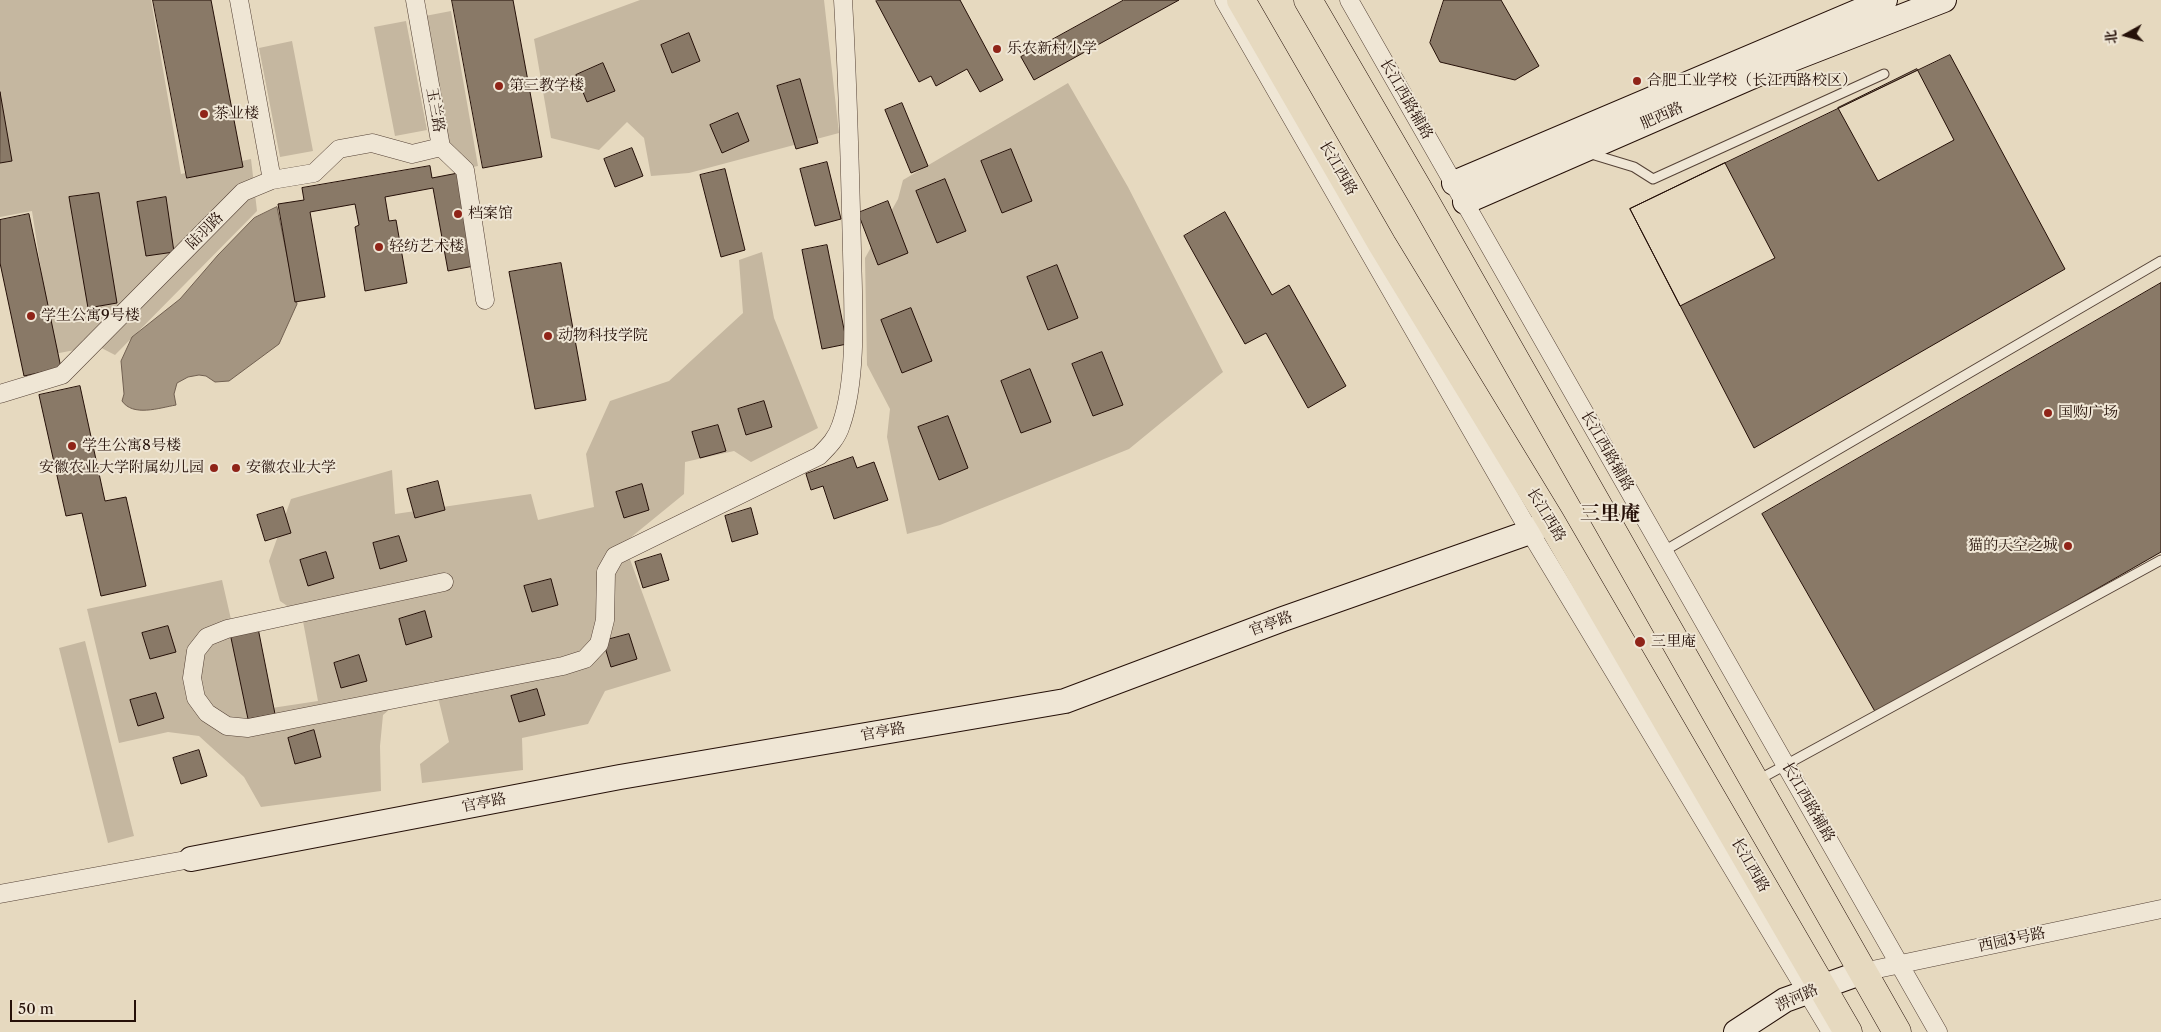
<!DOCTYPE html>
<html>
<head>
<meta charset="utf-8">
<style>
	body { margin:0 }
	#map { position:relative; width:2161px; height:1032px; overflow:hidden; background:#e6d9bf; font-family:"Libre Caslon Text","Noto Serif SC",serif }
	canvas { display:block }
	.north { position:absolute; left:2101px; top:10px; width:50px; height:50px; -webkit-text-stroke:4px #efe6d5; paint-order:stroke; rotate:263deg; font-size:14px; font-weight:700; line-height:20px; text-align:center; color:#251008 }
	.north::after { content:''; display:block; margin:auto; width:18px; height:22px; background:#251008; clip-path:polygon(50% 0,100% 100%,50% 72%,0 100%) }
	.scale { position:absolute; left:10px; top:1000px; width:126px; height:22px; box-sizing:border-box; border:2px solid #251008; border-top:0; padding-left:6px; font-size:15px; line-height:18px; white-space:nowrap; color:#251008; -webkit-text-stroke:4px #efe6d5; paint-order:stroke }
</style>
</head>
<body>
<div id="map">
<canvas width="2161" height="1032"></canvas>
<div class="north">北</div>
<div class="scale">50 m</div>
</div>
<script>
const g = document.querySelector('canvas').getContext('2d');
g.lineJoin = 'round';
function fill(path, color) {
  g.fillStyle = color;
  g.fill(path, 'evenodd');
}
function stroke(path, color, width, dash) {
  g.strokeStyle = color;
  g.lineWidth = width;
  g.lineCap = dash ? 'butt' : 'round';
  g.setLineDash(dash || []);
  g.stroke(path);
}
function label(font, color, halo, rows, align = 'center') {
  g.font = font + ' "Libre Caslon Text","Noto Serif SC",serif';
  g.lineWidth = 4;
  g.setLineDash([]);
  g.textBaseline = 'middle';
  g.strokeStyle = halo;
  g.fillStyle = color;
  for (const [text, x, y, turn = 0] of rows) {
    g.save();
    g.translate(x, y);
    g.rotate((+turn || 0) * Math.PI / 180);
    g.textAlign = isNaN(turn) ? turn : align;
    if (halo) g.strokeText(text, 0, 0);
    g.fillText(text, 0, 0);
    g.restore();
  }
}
fill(new Path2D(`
	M0,0H151L181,174L251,159L257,211L115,355L84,339L75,350L54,354L32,211L0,217Z
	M640,0H824L839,133L689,173L651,176L644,138L627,122L599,150L551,138L534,39Z
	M451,11L478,166L468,168L449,146L425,16Z
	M406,21L427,130L395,136L374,27Z
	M292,41L313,151L280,157L259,48Z
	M1068,83L1128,187L1223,372L1129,449L940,525L907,534L887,437L890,409L867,365L865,258L898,199L903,180Z
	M762,252L774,318L818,428L751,462L734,451L685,462L684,494L624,543L671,671L605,691L588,724L522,738L523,770L422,783L420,764L449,742L434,681L415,687L383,715L380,746L381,791L261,807L244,777L199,736L168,732L119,743L87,609L222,580L252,711L318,701L302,616L280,601L269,561L291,499L392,470L395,514L531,494L538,520L594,507L586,454L610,401L669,381L743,313L739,260Z
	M85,641L134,836L108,843L59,648Z`), '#c5b7a0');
const water = new Path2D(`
	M277,207L297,304L279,344L229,381L215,382L206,376L199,375L188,377L177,383L174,394L176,405C159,408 133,417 122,401L124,394L121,361L132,337L180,299L218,255L254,218Z`);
fill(water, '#a49581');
stroke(water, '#716051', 1);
const building = new Path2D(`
	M153,0H211L243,167L187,178Z
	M452,0H513L542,157L483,168Z
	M877,0H960L1003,80L980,92L967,69L936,86L931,76L919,82L876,1Z
	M1124,0H1179L1034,80L1021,57Z
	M1444,0H1501L1539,66L1515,80L1440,62L1430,43Z
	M689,33L700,61L672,73L661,45Z
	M1950,55L2065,269L1754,448L1630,209Z
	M603,63L615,91L587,102L576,75Z
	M1917,69L1954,140L1878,181L1838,108Z
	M800,79L818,143L796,149L777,86Z
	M0,92L12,161L0,163Z
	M902,103L928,166L911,173L885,110Z
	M738,113L749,141L722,153L710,125Z
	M632,148L643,176L615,187L604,159Z
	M1011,149L1032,201L1002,213L981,161Z
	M827,162L841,219L815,226L800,169Z
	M1725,163L1775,258L1680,306L1630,209Z
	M430,166L432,178L458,173L474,266L448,271L433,188L385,197L389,221L396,220L407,283L365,291L355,227L359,225L355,204L310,212L325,297L295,302L278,204L304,200L302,188Z
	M725,169L745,250L721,257L700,175Z
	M945,179L966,231L937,243L916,191Z
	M99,193L117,303L88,308L69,197Z
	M166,197L174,252L146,256L137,202Z
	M888,201L908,253L878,265L858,213Z
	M1225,212L1272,295L1289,285L1346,386L1308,408L1266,333L1245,344L1184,236Z
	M29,214L61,368L24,376L0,263V220Z
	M827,245L847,344L822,349L802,250Z
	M561,263L586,400L535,409L509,272Z
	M1057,265L1078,318L1048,330L1027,277Z
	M2161,283V552L1877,715L1762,514Z
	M911,308L932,361L902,373L881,320Z
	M1102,352L1123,405L1093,416L1072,364Z
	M1030,369L1051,422L1021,433L1001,381Z
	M80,386L105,501L126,497L146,586L101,596L82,513L66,516L39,395Z
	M764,401L772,427L746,435L738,409Z
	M948,416L968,468L939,480L918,427Z
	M718,425L726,451L700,458L692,432Z
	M853,457L857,468L874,462L888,500L834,519L823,486L811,490L806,474Z
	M438,481L445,510L415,518L407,489Z
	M642,484L649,510L624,518L616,492Z
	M283,507L291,533L265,541L257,515Z
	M751,508L758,534L732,542L725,516Z
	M399,536L407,561L380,569L373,543Z
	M326,552L334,578L308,586L300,560Z
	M661,554L669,580L643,588L635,562Z
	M551,579L558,605L532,612L524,586Z
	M425,611L432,637L406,645L399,619Z
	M168,626L176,652L150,659L142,633Z
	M258,628L275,714L248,719L230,633Z
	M629,634L637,659L611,667L603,641Z
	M359,655L367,681L341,688L334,663Z
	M537,689L545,715L519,722L511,696Z
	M156,693L164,718L138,726L130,700Z
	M314,730L321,757L295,764L288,738Z
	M199,750L207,776L181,784L173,758Z`);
fill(building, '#897967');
stroke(building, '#251008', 1);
const lane = new Path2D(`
	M1588,153L1634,167L1653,179L1884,74
	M1664,551L2161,261
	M1758,780L2161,560`);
const street = new Path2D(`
	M239,0L272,180
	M415,0L441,147L465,170L485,300
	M1224,0L1530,532L1831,1032
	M1349,0L1938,1032
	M0,394L62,375L243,192L272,180L314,173L339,149L372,143L412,154L441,147
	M444,582L227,629L207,637L196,651L192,678L196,698L207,713L227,726L248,728L563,666L585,659L599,644L605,620L606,572L615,556L819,456C829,446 837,438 841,425C858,377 853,302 852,251C850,167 848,84 843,0
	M0,894L191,859
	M1863,972L2161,909`);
const secondary = new Path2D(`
	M1454,183L1885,0
	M1465,202L1790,60L1944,0
	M191,859L620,777L1065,701L1283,619L1530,532L1550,520
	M1736,1032L1785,1000L1863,972`);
const highway = new Path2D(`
	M1241,0L1382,244L1550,520L1848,1032
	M1308,0L1425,201L1897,1032`);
stroke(lane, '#554236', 11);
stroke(street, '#554236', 19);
stroke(secondary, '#251008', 26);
stroke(highway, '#251008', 29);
stroke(lane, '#efe6d5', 9);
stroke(street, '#efe6d5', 18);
stroke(secondary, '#efe6d5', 24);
stroke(highway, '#e6d9bf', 28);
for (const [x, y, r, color] of [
	[997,49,5,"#8f2418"],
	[1637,81,5,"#8f2418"],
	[499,86,5,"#8f2418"],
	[204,114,5,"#8f2418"],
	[458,214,5,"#8f2418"],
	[379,247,5,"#8f2418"],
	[31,316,5,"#8f2418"],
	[548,336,5,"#8f2418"],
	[2048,413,5,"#8f2418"],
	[72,446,5,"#8f2418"],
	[214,468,5,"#8f2418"],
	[236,468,5,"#8f2418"],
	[2068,546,5,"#8f2418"],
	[1640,642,6,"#8f2418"]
]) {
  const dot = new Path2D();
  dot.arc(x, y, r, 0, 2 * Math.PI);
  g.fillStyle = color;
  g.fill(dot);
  stroke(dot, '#efe6d5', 2);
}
label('15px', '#251008', '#efe6d5', [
	["乐农新村小学",1007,49],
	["合肥工业学校（长江西路校区）",1647,81],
	["第三教学楼",509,86],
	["茶业楼",214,114],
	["档案馆",468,214],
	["轻纺艺术楼",389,247],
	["学生公寓9号楼",41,316],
	["动物科技学院",558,336],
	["国购广场",2058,413],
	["学生公寓8号楼",82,446],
	["安徽农业大学附属幼儿园",204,468,"right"],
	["安徽农业大学",246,468],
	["猫的天空之城",2058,546,"right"],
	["三里庵",1651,642]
], 'left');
label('15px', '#251008', '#efe6d5', [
	["长江西路辅路",1406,99,60],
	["玉兰路",435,110,80],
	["肥西路",1662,116,-24],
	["长江西路",1338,168,60],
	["陆羽路",205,231,-45],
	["长江西路辅路",1607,451,60],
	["长江西路",1546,515,59],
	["官亭路",1271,624,-20],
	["官亭路",883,732,-10],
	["长江西路辅路",1808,802,60],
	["官亭路",484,803,-11],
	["长江西路",1750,865,60],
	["西园3号路",2012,940,-12],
	["淠河路",1797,998,-24]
]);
label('bold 20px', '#251008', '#efe6d5', [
	["三里庵",1610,514]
]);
</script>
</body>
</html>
